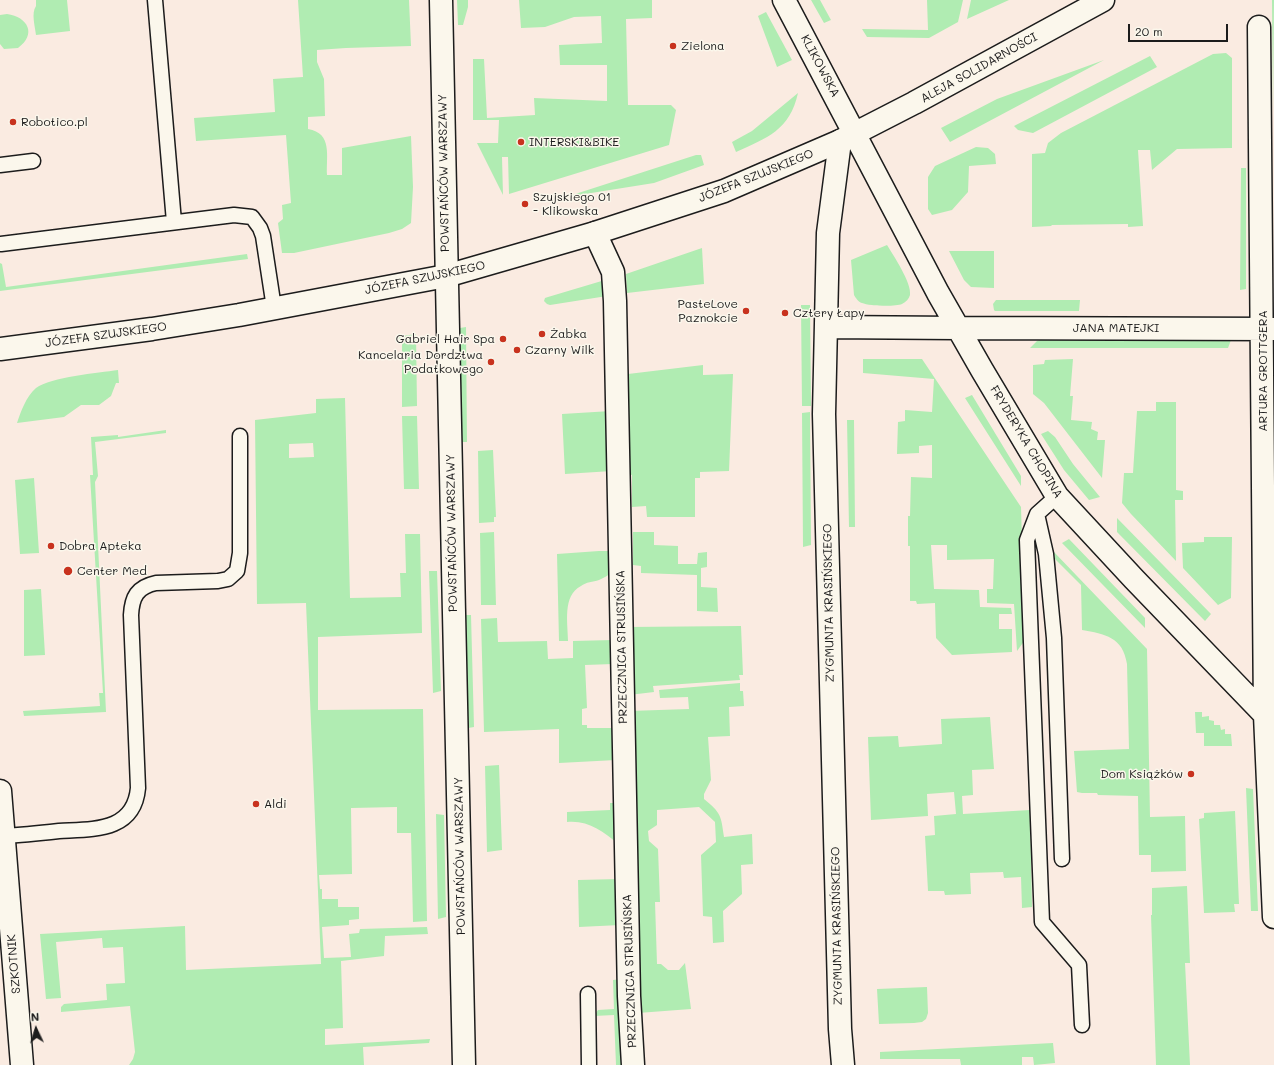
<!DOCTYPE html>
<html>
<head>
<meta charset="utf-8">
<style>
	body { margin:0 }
	#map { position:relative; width:1274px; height:1065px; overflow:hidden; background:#faebe1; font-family:Mali,sans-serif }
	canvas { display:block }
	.north { position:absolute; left:16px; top:1009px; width:40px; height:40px; -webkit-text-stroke:3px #fbf7ec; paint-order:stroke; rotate:356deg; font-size:11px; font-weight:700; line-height:16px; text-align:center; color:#1c1c1c }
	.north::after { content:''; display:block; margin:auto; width:14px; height:18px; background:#1c1c1c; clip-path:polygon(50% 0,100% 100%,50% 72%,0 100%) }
	.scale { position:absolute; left:1128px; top:24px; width:100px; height:18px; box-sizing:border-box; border:2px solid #1c1c1c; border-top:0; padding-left:5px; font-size:12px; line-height:14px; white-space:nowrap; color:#1c1c1c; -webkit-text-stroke:3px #fbf7ec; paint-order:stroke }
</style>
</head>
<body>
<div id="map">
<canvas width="1274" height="1065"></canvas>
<div class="north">N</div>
<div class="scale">20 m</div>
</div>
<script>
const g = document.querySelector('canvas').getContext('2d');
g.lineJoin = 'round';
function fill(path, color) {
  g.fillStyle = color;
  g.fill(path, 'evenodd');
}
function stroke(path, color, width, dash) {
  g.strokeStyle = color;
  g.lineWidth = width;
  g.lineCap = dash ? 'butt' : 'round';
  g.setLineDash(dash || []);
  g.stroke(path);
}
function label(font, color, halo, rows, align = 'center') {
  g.font = font + ' Mali,sans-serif';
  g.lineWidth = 3;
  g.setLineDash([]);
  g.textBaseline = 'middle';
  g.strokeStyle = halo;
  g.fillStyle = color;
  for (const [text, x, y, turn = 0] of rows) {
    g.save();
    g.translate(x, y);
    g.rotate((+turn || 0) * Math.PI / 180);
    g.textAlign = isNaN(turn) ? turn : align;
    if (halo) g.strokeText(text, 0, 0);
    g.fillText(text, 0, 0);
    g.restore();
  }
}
fill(new Path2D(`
	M36,0H67L70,31L36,35C35,26 31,13 36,6Z
	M298,0H409L411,46L346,48L317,50V62L324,79L325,116L308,117V129C333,133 326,157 327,175H342V148L411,136L413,187L411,223L402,229L389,233L294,253H282L278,223L283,219L282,205L291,203L286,135L196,141L194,118L275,112L273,79L303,77Z
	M457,0H468V7L463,25H458Z
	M519,0H652V18L626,19L628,105H671L676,110L669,145L509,194L508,157H502L503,195L477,143H498L499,120H473V59H484L487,118L535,115L534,98L607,101V65H560L559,45L602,43L601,16L574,17L545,27L521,28Z
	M811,0H820L831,20L824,23Z
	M927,0H963L958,22L929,38L867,37L862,29L928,30Z
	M971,0H1009L967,19Z
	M1272,0H1274L1273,113Z
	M766,12L792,60L777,67L758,16Z
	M7,14C28,17 37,34 18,48L4,49L0,44V15Z
	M1226,53L1232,58V148L1177,149L1152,170L1150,150H1138L1143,226L1128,227V224L1052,225L1051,226L1032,227V154L1045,153L1048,143L1061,133L1213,54Z
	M1150,56L1157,67L1033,133L1018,130L1014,126Z
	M1104,60L950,142L941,128L997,99Z
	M798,93C790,130 767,138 736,152L732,142L752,131Z
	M976,147L988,148L995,154L996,164L969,166L968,192L952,210L932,215L928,209V177L935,166Z
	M696,155H701L704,165L654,183L566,197Z
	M1241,168H1246V289L1240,290Z
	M887,245C893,255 912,283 910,295C909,299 906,302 902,304C895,307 869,306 862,303C858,302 856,298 854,295L851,260Z
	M702,248L704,284L627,293L626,274Z
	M949,251H994V288L971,287L964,280Z
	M247,254L248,259L0,291V263L2,264L6,287Z
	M605,280L607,296L550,305L547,304L544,301L545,298L548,297Z
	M996,300H1080L1079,311H995L994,310L993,304Z
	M801,305H810L811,406H802Z
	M466,327L467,442H462L460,328Z
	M416,334L417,406L402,407V342L396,337Z
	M1045,338L1222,339L1231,340L1228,348H1030L1037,341Z
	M863,359H922L1021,507L1025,640L1017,651L1014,604L987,603V589H993L994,559L947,560V545H931L934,589L979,590L980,607L1011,608L1012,614H999V629H1012V652L952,655L936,638L935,603L917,604L916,601H910V546H908V516H910L911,477L932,478V445L919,446V453L897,454L898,422L905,421V410L932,412L934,379L863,373Z
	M1073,359L1070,396H1073L1071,420L1092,422L1091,429L1098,432L1097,440H1105L1102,478L1044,403L1033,394V365L1044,364L1045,360Z
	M703,365V375L733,374L729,471L700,472V478H695V517H647L646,506L632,507V475L628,474V374Z
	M118,370L119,383H116L111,396L99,405H81L64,417L17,423C21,411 26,397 36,388C51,377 98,373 118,370Z
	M972,395L1021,476V486L965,398Z
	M345,398L350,598L401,597L400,573H406L405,534H420L422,633L318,637V710L423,709L427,921L413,922L411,833H397V807L351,808L352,874L319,875L320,889H322V899H338V907H359V919L349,920V925L322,927L324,958L351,957L349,934L359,933L360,929L427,927L428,934L385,936L384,956L341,961L343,1028L325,1029V1045L430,1039L429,1043L363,1047L364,1065H129L133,1059L135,1052L130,1006L61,1012V1007L64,1004L107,1000L106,984L125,983L123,947L103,948L102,938L56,942L61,998L46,999L40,934L185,926L186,970L321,964L306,603L257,604L255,420L316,413V399ZM289,444L313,443L314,457L289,458Z
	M1156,402H1176V490L1183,491V500H1175L1176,561L1131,514L1122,503L1124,473H1133L1137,411H1156Z
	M611,411L612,471L565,474L562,414Z
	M810,412L811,545L803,547L802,413Z
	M402,416H417L419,489H404Z
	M847,420H854L855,527H849Z
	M166,430V433L95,442L98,476L95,482L106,712L24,716L23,711L100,706L99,693H103L90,475H93L91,437L118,435V437Z
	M1048,431L1055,437L1073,464L1100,497L1089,500L1064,470L1041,434Z
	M493,450L496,517H494V522L479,523L478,451Z
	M34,478L39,553L20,554L15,480Z
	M1117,518L1211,614L1205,621L1117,532Z
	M494,532L496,605H481L480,533Z
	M633,532H654V545L678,546V564H697L698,553L707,552V567L701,568V587L717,588L718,612L697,611V575L641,573V566L633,565Z
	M1204,537H1232L1231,598L1218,605L1183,568L1182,543L1204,542Z
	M1069,539L1145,618V628L1062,543Z
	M599,551H613V572C608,575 604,578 599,580C593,582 586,582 581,586C562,596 568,623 568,641H559L557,554Z
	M1053,551L1147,649L1150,817L1185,816L1186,871L1151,872V855H1139L1138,796L1098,795L1097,793H1082L1077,792L1074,751L1129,749L1127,664C1123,637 1105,634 1082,630L1081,585L1055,559Z
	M429,571H437L441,691L433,693Z
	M41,589L45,655L24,656V590Z
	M466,615H471L474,727L468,728Z
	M497,618L498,642L547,641L548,659L573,658V641L613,640V664L585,665L587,708L582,709V725H587V728H615L616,760L559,763V729L484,732L481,619Z
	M741,626L743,675H739L740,680L653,686L654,692L629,695L628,627Z
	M740,683V691H743L744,706L729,707L730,736L708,737L711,780L704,794V799C721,813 721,815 724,837L752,834L753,864L741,865L742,894L723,911L724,942L713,943L712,917L703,916L701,855L716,842L715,822L699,807L657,810V825L648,831L649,841L658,849L660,902H655L657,964H661L668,970H679L685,963L691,1009L638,1013L629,711L689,709L688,697L660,698L659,690Z
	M1195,712H1202V717L1209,716V720L1214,721V725H1220L1221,730L1225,729V734H1231L1232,746H1204V733H1196Z
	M990,717L994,769L972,770L973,795L962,796L963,814L1030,810L1032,907L1022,908L1021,877L1004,878L1003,872L970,873L971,894L945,895L944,891H928L925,836L935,835L934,816L956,814L954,792L927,794L928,816L871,820L868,737L898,736L899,747L942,744L941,719Z
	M499,765L502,850L487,852L485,766Z
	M1246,788L1253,789L1258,911H1251Z
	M610,803H617L618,844C603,831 588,820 567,822V812L610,810Z
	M1235,811L1239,904H1234L1235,912L1204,913L1199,819L1204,818V813Z
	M436,814L444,815L446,917L438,919Z
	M619,879L620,925L579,927L578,880Z
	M1187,886L1190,963H1185L1190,1065H1156L1151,915H1152V888Z
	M622,979L626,1065H616L614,1015L594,1016L598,1010L614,1009L613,980Z
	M927,987L928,1013L926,1019L922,1022L914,1023L879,1024L877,989Z
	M1053,1043L1055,1063L1034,1065L1033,1057H1022V1065H961L960,1059H880V1052Z`), '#b0ecb2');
const service = new Path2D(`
	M155,0L174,222
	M0,165L33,161
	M1,244L234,215L252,217L260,228L263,236L274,308
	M1057,496L1037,514L1027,540L1042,922L1079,965L1082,1025
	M1037,514L1046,554L1054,638L1062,859
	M4,836C22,835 41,833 59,831C93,829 134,832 138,788L131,615C132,597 137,587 156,583L218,581L228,579L237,571L240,553V436
	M588,994L589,1065`);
const minor = new Path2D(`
	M441,0C447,355 457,710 464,1065
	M1259,27L1265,715L1274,917
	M854,133L938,293L982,370L1057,496L1134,579L1270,720
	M840,141L828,233L824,414L840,1029L843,1065
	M595,233L613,272L615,301L629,996L633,1065
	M826,327L958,328L1274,329`);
const tertiary = new Path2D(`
	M784,0L854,133
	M0,349L152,329L239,315L446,276L595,233L724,191L840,141L914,103L1103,0
	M0,791L22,1065`);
stroke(service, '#1c1c1c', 17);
stroke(minor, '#1c1c1c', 25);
stroke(tertiary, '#1c1c1c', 25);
stroke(service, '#fbf7ec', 14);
stroke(minor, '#fbf7ec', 22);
stroke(tertiary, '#fbf7ec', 22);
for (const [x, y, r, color] of [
	[673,46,4,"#c8321e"],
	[13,122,4,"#c8321e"],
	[521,142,4,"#c8321e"],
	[525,204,4,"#c8321e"],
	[746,311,4,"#c8321e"],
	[785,313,4,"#c8321e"],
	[542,334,4,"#c8321e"],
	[503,339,4,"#c8321e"],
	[517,350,4,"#c8321e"],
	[491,362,4,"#c8321e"],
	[51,546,4,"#c8321e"],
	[68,571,5,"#c8321e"],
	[1191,774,4,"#c8321e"],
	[256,804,4,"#c8321e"]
]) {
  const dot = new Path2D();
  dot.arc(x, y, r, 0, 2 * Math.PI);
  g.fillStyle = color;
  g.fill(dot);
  stroke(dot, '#fbf7ec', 1.5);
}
label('12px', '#1c1c1c', '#fbf7ec', [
	["Zielona",681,46],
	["Robotico.pl",21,122],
	["INTERSKI&BIKE",529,142],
	["Szujskiego 01",533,197],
	["- Klikowska",533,211],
	["PasteLove",738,304,"right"],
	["Paznokcie",738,318,"right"],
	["Cztery Łapy",793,313],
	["Żabka",550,334],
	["Gabriel Hair Spa",495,339,"right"],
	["Czarny Wilk",525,350],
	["Kancelaria Dordztwa",483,355,"right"],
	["Podatkowego",483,369,"right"],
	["Dobra Apteka",59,546],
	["Center Med",77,571],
	["Dom Książków",1183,774,"right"],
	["Aldi",264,804]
], 'left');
label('12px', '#1c1c1c', '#fbf7ec', [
	["KLIKOWSKA",820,66,62],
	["ALEJA SOLIDARNOŚCI",979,68,-29],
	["POWSTAŃCÓW WARSZAWY",444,173,-91],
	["JÓZEFA SZUJSKIEGO",756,176,-22],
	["JÓZEFA SZUJSKIEGO",425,278,-12],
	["JANA MATEJKI",1116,328],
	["JÓZEFA SZUJSKIEGO",106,335,-8],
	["ARTURA GROTTGERA",1263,371,-90],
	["FRYDERYKA CHOPINA",1026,442,59],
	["POWSTAŃCÓW WARSZAWY",452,533,-91],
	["ZYGMUNTA KRASIŃSKIEGO",829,603,-91],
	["PRZECZNICA STRUSIŃSKA",622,647,-91],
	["POWSTAŃCÓW WARSZAWY",460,856,-91],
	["ZYGMUNTA KRASIŃSKIEGO",837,926,-91],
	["SZKOTNIK",14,964,-95],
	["PRZECZNICA STRUSIŃSKA",630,971,-92]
]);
</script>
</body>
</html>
